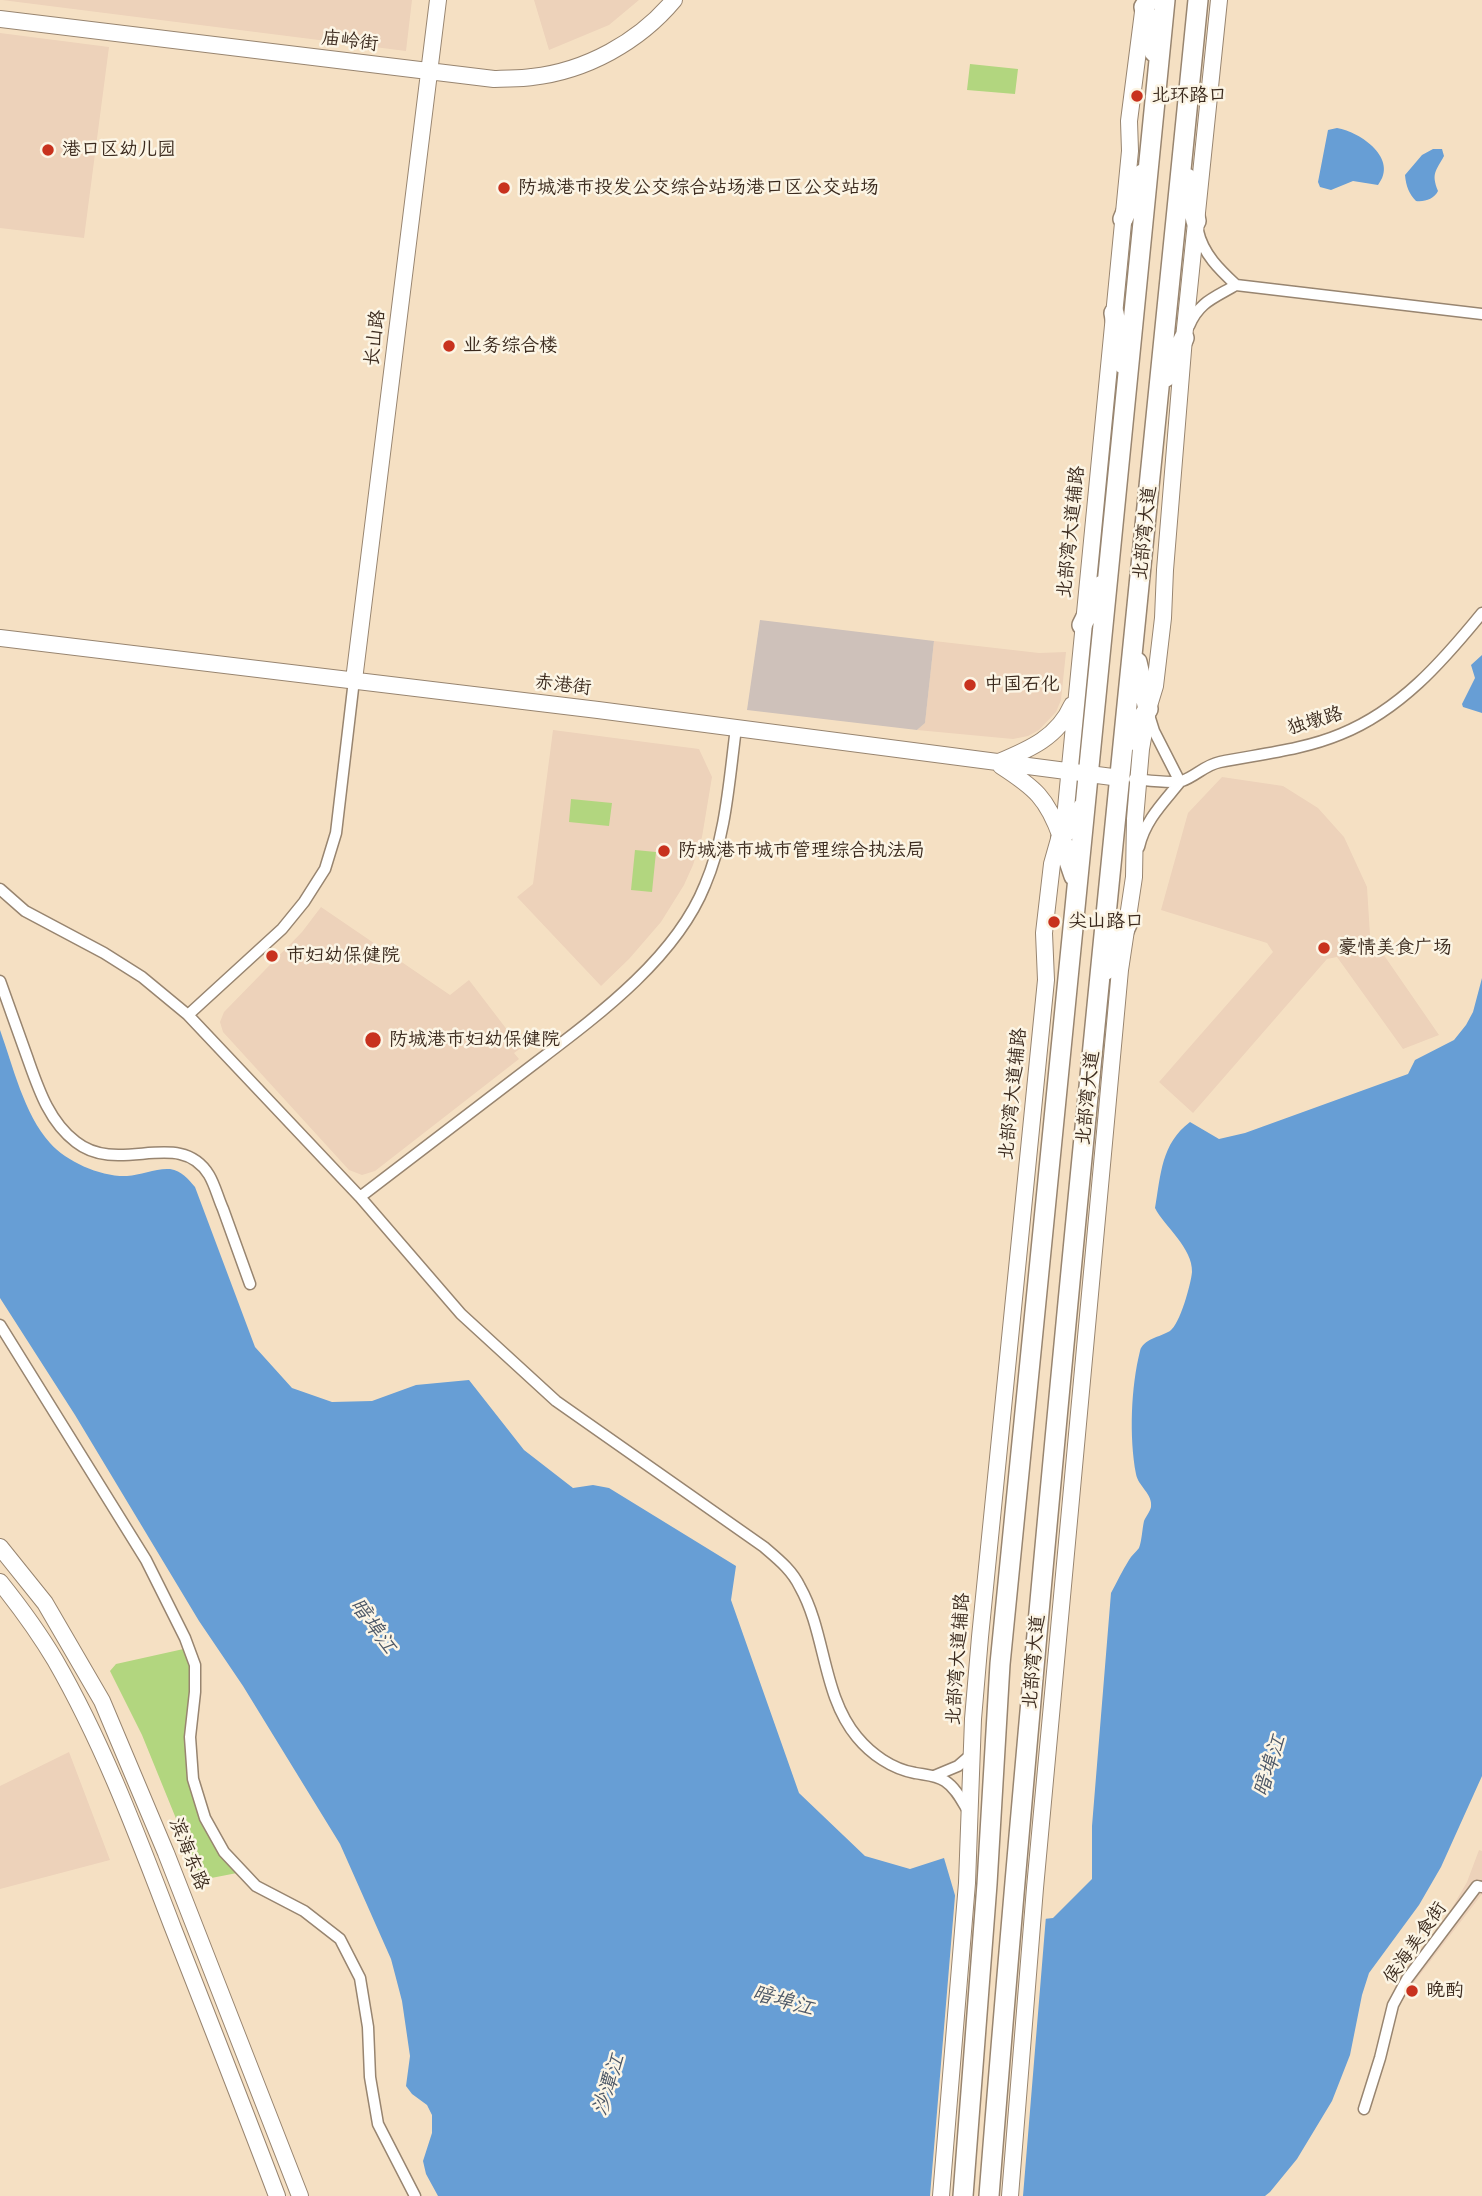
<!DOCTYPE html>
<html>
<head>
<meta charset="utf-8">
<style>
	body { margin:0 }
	canvas { display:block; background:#f5e0c3 }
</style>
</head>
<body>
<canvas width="1482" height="2196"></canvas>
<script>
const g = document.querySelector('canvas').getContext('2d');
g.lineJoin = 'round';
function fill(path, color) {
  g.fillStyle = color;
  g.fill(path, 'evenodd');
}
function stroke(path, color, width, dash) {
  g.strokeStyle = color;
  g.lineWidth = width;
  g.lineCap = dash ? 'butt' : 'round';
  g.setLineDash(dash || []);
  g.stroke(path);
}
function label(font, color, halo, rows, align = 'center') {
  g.font = font + ' Delius,"LXGW WenKai TC",sans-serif';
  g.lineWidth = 5;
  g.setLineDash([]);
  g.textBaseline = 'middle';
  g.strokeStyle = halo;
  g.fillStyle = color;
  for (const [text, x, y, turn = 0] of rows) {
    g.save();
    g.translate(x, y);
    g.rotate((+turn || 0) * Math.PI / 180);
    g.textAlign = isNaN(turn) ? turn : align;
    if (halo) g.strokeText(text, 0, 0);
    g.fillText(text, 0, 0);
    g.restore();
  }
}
fill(new Path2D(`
	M2,0H412L406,51Z
	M534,0H639L609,25L549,50Z
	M0,33L109,47L84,238L0,228Z
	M934,641L1039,653L1066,652L1061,700L1056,712L1039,730L1028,736L1013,739L917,730L925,723Z
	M553,730L699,749L712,777L702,837L693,865L684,885L661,922L629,959L601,986L517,897L533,884Z
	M1222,777L1283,786L1318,808L1344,837L1367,887L1370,935L1439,1035L1403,1049L1337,957L1327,959L1193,1113L1159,1082L1273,952L1267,943L1161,910L1188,813Z
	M321,907L450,995L469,980L521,1048L514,1053L519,1059L375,1171L362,1175L349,1170L223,1032L220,1022L224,1012L302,932Z
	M69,1752L110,1860L0,1889V1786Z
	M1479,1850L1482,1851V1894L1396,2006L1390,2002L1396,1985L1402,1974L1449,1913L1467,1882Z`), '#edd2ba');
fill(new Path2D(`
	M760,620L934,641L925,723L917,730L747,710Z`), '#cec1ba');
fill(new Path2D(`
	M970,64L1018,69L1015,94L967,90Z
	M571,799L612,803L609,826L569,822Z
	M635,850L656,852L652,892L631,890Z
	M188,1648L194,1668L191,1780L237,1873L201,1880L142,1735L110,1671L116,1664Z`), '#b2d67f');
fill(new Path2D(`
	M1337,128C1361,132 1399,159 1378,185L1353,181L1331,190L1320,187L1318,182L1328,130Z
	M1433,149H1442L1444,156C1436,171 1431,173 1438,191C1434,199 1425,202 1416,201C1409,194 1406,186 1405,175L1422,155Z
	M1482,655V713L1463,707L1462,704L1475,678L1471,665Z
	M1482,978V1776L1441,1867L1419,1905L1369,1973L1362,1995L1350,2055L1332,2101L1297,2159L1270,2192L1265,2196H438L426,2174L423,2161L432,2133V2115L427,2105L412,2094L406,2086L410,2056L402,2001L391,1959L340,1844L243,1686L199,1621L75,1415L0,1298V1030C13,1066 24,1114 50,1143C67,1162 101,1177 127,1176C141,1175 156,1168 170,1169C182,1171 188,1179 195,1187L255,1347L292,1388L332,1402L372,1401L416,1385L469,1380L524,1450L573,1488L593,1485L609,1488L736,1566L731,1600L799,1793L865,1856L910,1869L944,1858L957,1902L981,1926L1053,1918L1092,1879V1826L1111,1593C1117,1582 1122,1571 1129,1560C1131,1556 1136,1552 1139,1548C1142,1540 1142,1530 1144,1521C1146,1516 1150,1512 1151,1507C1153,1494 1138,1486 1136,1474C1129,1437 1131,1387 1140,1351C1143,1339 1160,1337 1170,1331C1180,1324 1191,1284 1192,1272C1193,1248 1164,1226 1155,1208C1161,1174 1161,1144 1190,1122L1219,1139L1245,1133L1408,1074L1415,1060L1454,1040L1466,1025L1473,1012Z`), '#679ed5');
fill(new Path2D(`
	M956,1884L960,1900L982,1922L1046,1916L1023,2196H930Z`), '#f5e0c3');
const street = new Path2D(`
	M1198,231C1203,254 1220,270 1236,285
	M1189,326C1199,302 1214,298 1236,285L1482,314
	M1134,779C1145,780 1172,784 1182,781C1196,776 1205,765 1220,762C1260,754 1303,750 1341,734C1400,710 1442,662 1482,613
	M1139,847C1145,820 1164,802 1180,782L1154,731L1149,715
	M0,889L25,911L104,953L142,977L188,1015L360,1197L461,1314L556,1401L764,1547C778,1559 792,1570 800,1587C826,1633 822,1695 857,1737C871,1754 892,1769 915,1773C925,1775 936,1775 945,1781C956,1788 962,1801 968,1811
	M0,981C8,1004 17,1028 25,1051C37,1084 47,1120 76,1142C119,1176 180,1127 209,1175C215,1185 218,1198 223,1209C232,1234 241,1259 250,1284
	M188,1015L282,929L304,902L325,869L336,833L354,680
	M360,1197C412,1157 464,1117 517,1077C583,1026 673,965 705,885C726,836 729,781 736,728
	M0,1325L146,1560L185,1638L195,1665V1692L190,1737L193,1779L205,1818L224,1852L256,1886L304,1911L340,1939L360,1978L368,2027L370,2077L378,2124L415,2196
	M934,1776L958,1766L973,1753
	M1364,2109L1380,2058L1393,2005L1407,1979L1477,1886L1482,1887`);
const secondary = new Path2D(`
	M0,19L494,79C507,78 520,79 532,77C586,71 639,42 674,0
	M0,638L598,710L1120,778
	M354,680L438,0
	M999,762C1030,749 1058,737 1072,705
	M1001,766C1035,788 1047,798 1061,837
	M0,1547L45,1603L102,1701L166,1853L300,2196
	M0,1582C20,1607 39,1633 55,1660C104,1745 138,1837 173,1928C208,2017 243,2106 277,2196
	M941,2196L967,1883L973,1719L980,1637L1046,980L1044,933L1052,864L1065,818L1130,151L1129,121L1143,12
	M1010,2196L1035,1888L1120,970L1134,877L1135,819L1141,749L1148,709L1155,686L1163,618L1165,570L1184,338L1219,0`);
const highway = new Path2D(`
	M1149,0L1144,7L1154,52
	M1187,178L1196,221
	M1123,219L1142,174
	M1114,313L1123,364
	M1166,377L1184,338
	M1082,625L1102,585
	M1126,743L1148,709L1137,662
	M1074,876L1061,838L1083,807
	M1106,970L1128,922
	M963,2196L987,1884L1000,1664L1165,0
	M989,2196C1047,1463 1125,732 1198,0`);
stroke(street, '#988570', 13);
stroke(secondary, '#988570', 18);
stroke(highway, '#988570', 22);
stroke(street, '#fff', 10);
stroke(secondary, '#fff', 16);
stroke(highway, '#fff', 19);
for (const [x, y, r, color] of [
	[1137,96,7,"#c8321e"],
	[48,150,7,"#c8321e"],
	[504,188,7,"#c8321e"],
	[449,346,7,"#c8321e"],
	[970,685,7,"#c8321e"],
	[664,851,7,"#c8321e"],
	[1054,922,7,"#c8321e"],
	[1324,948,7,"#c8321e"],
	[272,956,7,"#c8321e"],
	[373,1040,9,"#c8321e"],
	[1412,1991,7,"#c8321e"]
]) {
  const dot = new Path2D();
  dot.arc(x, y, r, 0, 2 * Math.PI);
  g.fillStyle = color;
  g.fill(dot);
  stroke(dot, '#fcf5e5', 2.5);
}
label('19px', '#3b2a1e', '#fcf5e5', [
	["庙岭街",350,41,7],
	["长山路",375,338,-83],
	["北部湾大道辅路",1071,532,-84],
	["北部湾大道",1145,533,-84],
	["赤港街",563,685,7],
	["独墩路",1315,721,-17],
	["北部湾大道辅路",1013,1094,-84],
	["北部湾大道",1088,1098,-84],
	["北部湾大道辅路",958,1659,-86],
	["北部湾大道",1034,1662,-85],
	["滨海东路",189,1854,68],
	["侯海美食街",1415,1943,-55]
]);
label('19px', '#3b2a1e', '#fcf5e5', [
	["北环路口",1151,96],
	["港口区幼儿园",62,150],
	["防城港市投发公交综合站场港口区公交站场",518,188],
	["业务综合楼",463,346],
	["中国石化",984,685],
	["防城港市城市管理综合执法局",678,851],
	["尖山路口",1068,922],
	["豪情美食广场",1338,948],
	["巿妇幼保健院",286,956],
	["防城港市妇幼保健院",389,1040],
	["晚酌",1426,1991]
], 'left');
label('italic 21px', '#4d5867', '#fcf5e5', [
	["暗埠江",373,1626,54],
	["暗埠江",1270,1766,-72],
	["暗埠江",783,2001,16],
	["沙潭江",609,2085,-72]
]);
</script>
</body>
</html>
